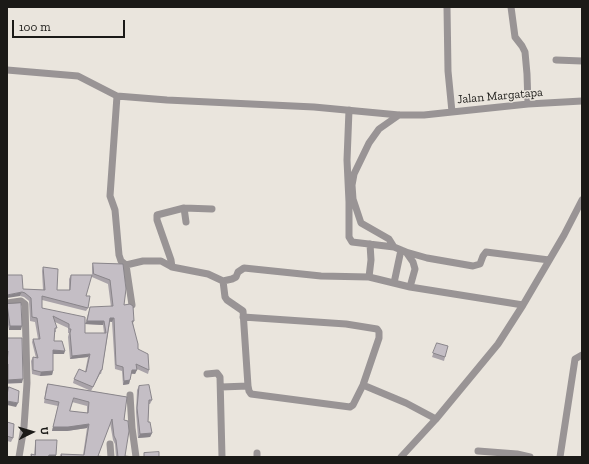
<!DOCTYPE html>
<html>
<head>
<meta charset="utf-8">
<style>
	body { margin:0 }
	#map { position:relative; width:589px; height:464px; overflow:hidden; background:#eae5dd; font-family:"Zilla Slab",serif }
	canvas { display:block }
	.frame { position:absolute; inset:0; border:8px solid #1b1a17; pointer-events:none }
	.north { position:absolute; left:12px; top:412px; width:40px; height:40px; -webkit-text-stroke:3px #eae5dd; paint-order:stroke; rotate:85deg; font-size:11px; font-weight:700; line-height:16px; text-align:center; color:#1b1a17 }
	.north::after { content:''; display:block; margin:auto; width:14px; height:18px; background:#1b1a17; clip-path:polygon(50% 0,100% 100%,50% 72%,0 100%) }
	.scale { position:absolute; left:12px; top:20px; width:113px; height:18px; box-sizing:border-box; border:2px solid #1b1a17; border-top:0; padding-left:5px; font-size:12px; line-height:14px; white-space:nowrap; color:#1b1a17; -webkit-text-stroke:3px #eae5dd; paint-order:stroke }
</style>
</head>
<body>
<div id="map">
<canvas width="589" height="464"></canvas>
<div class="frame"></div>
<div class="north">U</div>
<div class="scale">100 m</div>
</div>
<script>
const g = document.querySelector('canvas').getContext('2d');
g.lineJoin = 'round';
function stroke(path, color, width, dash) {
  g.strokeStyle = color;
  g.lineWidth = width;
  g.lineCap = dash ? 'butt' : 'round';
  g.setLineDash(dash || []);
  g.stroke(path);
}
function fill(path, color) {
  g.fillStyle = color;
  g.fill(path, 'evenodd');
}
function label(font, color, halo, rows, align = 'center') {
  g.font = font + ' "Zilla Slab",serif';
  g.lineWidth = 3;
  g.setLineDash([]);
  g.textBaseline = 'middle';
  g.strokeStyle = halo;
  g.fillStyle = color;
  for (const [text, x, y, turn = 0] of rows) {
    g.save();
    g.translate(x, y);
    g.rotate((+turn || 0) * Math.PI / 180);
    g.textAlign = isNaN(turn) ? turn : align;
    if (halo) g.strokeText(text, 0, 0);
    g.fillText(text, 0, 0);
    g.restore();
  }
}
stroke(new Path2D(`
	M447,7L448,71L452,112L528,104L582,101
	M511,7L515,37L522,46L525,52L527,74L528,104
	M556,60L582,61
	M7,70L78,76L117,96L167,100L314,107L399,115H424L452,112
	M117,96L110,196L115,210L119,255L121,261L126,265L132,305
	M349,110L347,160L349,202V237L352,242L394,247
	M399,115L379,129L369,143L354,174L352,185L353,199L361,223L389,239L394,247L406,252L413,262L415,269L410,287
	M184,208L186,222
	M406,252L427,258L473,266L480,264L483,256L486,252L549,260
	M126,265L143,261H161L172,267L208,274L223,281L232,279L236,277L238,272L244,268L321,276L369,277L410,287L523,305
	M172,267L171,260L157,220V215L184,208L212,209
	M369,277L371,260L370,244
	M223,281L225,297L227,300L243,311L248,386L249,391L251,394L350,407L353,405L363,385L379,338V332L377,329L346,324L243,317
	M394,283L401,250
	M7,303L21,301L25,304L27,383L24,427L19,457
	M207,374L217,373L220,377L222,457
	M363,385L406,403L436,419
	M221,387L248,386
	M130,395L132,428L136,457
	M110,444L111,457
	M478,451L517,454L530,457
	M257,453V457
	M401,457L436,419L498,344L523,305L564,235L582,200
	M560,457L575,359L582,355`), '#999495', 7);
fill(new Path2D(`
	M93,263L123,264L124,305L134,321L133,323L138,349L149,370L148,374L137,369L135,374H131L129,384L123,385L122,371L115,369L112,322H110L102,370L101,374H100L91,391L73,383L74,379L85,372L88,357L70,359L68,337L69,333H68V328L55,322L56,332H55L54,341L64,354H53V371L52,375L40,376L32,374L31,361L33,357L36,358L32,342L33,339H38L35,322L30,321L29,301L24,297L20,296L23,289L43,290L42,271L43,267L57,290H69V279L71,275L86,296L88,308L86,311L42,300V308L85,333H104L103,325L85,324L90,307H111L108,284L92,277V267Z
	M7,304L21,330H9L7,319Z
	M8,338L22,383L7,384V341Z
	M437,343L445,357L444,361L432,357Z
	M48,384L127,397L124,420L125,456L133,457H116L115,444L113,440L110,423L98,456L106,457H59L61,454L83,455L87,428L67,431H52L58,406L44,403L46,388ZM72,402L87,406V413L70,411Z
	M139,386L152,400L150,404H149L148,422L152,433L150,437L138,438L136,412L137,390Z
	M7,422L13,438L11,442L7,441Z
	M36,440L56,455V457H30L31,454L34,455L35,444Z`), '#a9a3a9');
fill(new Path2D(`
	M22,292L20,296L7,298V295Z
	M110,318H114L112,322L109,321Z
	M87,321H104L103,325L85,324Z
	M10,326H22L21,330H9Z
	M53,350L65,351L64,354H52Z
	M90,354L88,357L70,359L72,356Z
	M132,370H137L135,374L131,373Z
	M53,371L52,375L40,376L41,372Z
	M23,379L22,383H7L8,380Z
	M130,380L129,384L123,385L124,381Z
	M7,401L18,403L16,407L7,405Z
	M89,424L87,428L67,431H52L53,427Z
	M152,433L150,437L138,438L140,434Z
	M49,455H56V457H48Z`), '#89858a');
const building = new Path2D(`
	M93,263L123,264L126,289L124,305L130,304L133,306L134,321H132L138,344V349L148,354L149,370L136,364L137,370H132L130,380L124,381L123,367L116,365L114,318H110L102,370H101L93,387L74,379L79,369L86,372L90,354L72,356L70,333L71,329H69V324L53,316L57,328H55L54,341H62L65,351L53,350V371L41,372L33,370V357L38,358L33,339H40L37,318L32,317L31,298L25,293L22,292L7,295V275H22L23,289L45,290L43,267L58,269L57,290H70L71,275H92L86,296H90L88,308L42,296V308L85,317V333H106L104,321H87L90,307L113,306L110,280L94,274Z
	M21,303L22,326H10L7,304Z
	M8,338H22L23,379L8,380V364H7L8,351H7V343Z
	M437,343L448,346L445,357L433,353Z
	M48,384L127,397L124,420L128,421L129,431L125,456L133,457H118L116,440L114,436L112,419L98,456L106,457H62L61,454L84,455L89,424L68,427H53L59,402L45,399ZM74,398L89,402L88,413L70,411Z
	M149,385L152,400H149L148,422H150L152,433L140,434L137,408L139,386Z
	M9,387L19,391L18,403L7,401V395Z
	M7,422L14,424L13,438L7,436Z
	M36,440H57L56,455H49L48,457H32L31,454L35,455Z
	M159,452V457H144V453Z`);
fill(building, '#c4bec5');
stroke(building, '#89858a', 1);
label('12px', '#1b1a17', '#eae5dd', [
	["Jalan Margatapa",500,96,-5]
]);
</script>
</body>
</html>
